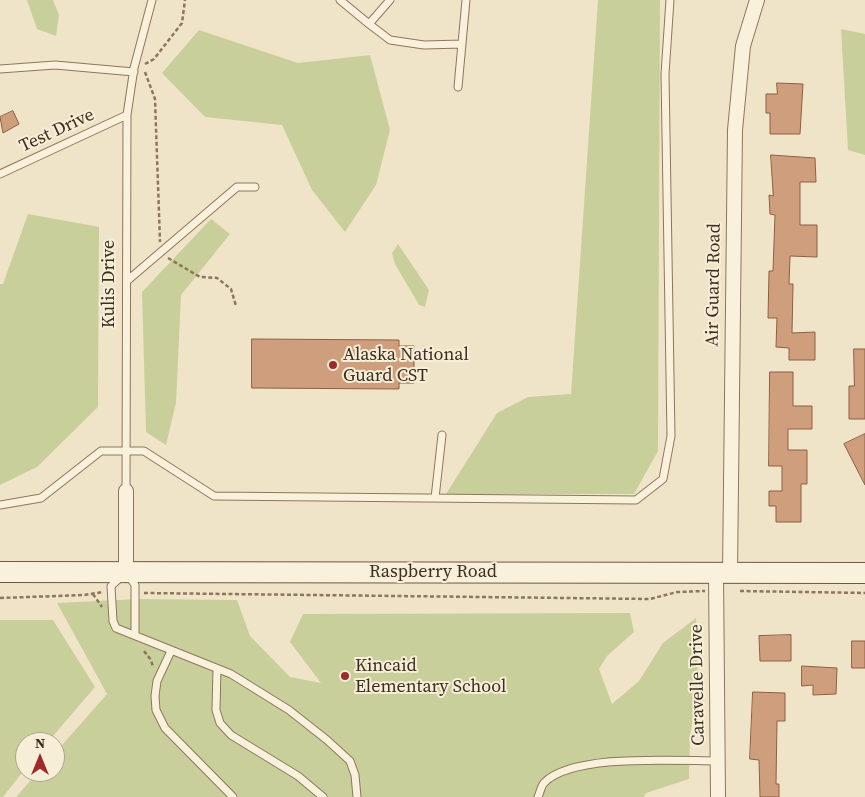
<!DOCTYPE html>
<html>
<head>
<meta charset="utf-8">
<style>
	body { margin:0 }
	#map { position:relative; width:865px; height:797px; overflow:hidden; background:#f0e4c8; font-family:"Source Serif 4",serif }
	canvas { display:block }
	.north { position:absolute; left:15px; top:732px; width:50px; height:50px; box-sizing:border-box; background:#f7eed8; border:1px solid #ada18e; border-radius:50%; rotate:0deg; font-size:14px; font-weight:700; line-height:20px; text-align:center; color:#3d2e20 }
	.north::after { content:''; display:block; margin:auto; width:18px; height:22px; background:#9e2a2b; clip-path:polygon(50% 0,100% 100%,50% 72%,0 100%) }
</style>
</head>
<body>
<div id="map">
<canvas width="865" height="797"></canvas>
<div class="north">N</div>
</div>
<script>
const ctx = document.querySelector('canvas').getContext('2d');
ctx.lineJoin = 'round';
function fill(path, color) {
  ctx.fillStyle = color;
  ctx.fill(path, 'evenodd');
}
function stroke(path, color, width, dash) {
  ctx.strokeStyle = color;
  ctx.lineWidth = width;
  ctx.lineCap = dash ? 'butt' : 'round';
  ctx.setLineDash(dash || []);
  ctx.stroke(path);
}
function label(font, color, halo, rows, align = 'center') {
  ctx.font = font + ' "Source Serif 4",serif';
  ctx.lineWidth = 4;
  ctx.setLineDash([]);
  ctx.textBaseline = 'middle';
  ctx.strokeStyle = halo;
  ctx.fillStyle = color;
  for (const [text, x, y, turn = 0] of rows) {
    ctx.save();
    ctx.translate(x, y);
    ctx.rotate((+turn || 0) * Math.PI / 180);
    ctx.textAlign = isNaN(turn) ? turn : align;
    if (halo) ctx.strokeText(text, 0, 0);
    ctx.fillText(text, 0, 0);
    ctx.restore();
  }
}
fill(new Path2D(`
	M27 0H53L59 15 56 36 37 29Z
	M598 0H660L658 451 634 494H446L497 413 528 397 571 394Z
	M841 29 865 34V155L848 150Z
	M199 30 298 63 370 55 390 130 376 185 345 232 312 190 282 125 205 117 162 73Z
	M28 214 99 227 98 407 37 467 0 485V284H3Z
	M211 219 230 234 181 295 176 403 166 445 146 432 142 292Z
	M398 244 429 290 425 307 419 305 395 264 392 253Z
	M138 599 237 600 250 636 290 677 321 683 290 642 303 614 630 613 634 632 607 656 599 669 612 704 639 681 663 643 696 618 698 682 690 738 689 779 646 793 644 797H16L38 772H55V753L107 694 57 603Z
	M0 620H53L95 687 48 742H25V769L3 797H0Z`), '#c9cf9b');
const building = new Path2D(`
	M777 83 803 84 800 134H770V113H766V94H777Z
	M13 111 19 124 3 133 0 117Z
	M771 155 815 158 816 182H800V225H817V257L790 256 789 284H793L792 333 815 332V360H789V348L776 347 777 318H768L769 271H773L775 215 770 214 769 195 773 196Z
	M252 339 399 340V346H414V383H399V389L252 388Z
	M854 349H865V419H849V386H854Z
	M770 372H793V406H812V429H788V450H807V484H801V522H776V506H769V491H782V466H769Z
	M865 434V485L844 444Z
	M791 635V661H760L759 636Z
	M852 641H865V668H852Z
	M802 666 837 668 836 694 813 695V685L802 686Z
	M753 692 785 693V721H777L776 784H779V797H760L759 760 750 759Z`);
fill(building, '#cf9f7d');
stroke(building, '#8d5f41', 1);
const lane = new Path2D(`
	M340 0 369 24 390 0
	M369 24 390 40 424 45 462 44
	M0 69 55 65 134 72
	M458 87 466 0
	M0 174 127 115
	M128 280 237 187H255
	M126 491 127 115 134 68 152 0
	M435 498 442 435
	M0 505 41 498 101 451H144L214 496 636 500 663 479 671 436 665 74 670 0
	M128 575 135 585V635
	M121 577 111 586 113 621 116 628 231 674 289 710 327 740 350 761 355 775 357 797
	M171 651 157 681 155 696 156 710 165 728 233 797
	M217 669 216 710 220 723 231 735 298 776 323 797
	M538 797C540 793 541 786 544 783 572 753 678 761 718 761`);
const street = new Path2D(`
	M126 572V491
	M716 573 718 797
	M730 573 735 130 743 46 757 0`);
const secondary = new Path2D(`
	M0 572 865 573`);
stroke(lane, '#8d765c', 9);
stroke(street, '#8d765c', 16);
stroke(secondary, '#6f573f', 22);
stroke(new Path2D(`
	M145 64 154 59 182 23 185 0
	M145 72 155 99 160 242
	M168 258 200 277 217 278 231 289 236 306
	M740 591 865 593
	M144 593 650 599 677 592 705 591
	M93 594 102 607
	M0 598 84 595 103 592
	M144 651 151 660 153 667`), '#8d765c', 2.5, [4, 2.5]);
stroke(lane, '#faf1dc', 7);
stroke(street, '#faf1dc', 14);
stroke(secondary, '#faf1dc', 20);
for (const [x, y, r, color] of [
	[333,365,5,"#9e2a2b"],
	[345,676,5,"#9e2a2b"]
]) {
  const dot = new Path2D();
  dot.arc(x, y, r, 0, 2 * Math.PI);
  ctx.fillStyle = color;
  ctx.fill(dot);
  stroke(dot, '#f7eed8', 2);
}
label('18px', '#3d2e20', '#f7eed8', [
	["Test Drive",57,131,-25],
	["Kulis Drive",109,284,-90],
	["Air Guard Road",714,285,-89],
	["Raspberry Road",433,572],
	["Caravelle Drive",698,685,-91]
]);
label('18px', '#3d2e20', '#f7eed8', [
	["Alaska National",343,355],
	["Guard CST",343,376],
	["Kincaid",355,666],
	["Elementary School",355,687]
], 'left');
</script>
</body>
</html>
